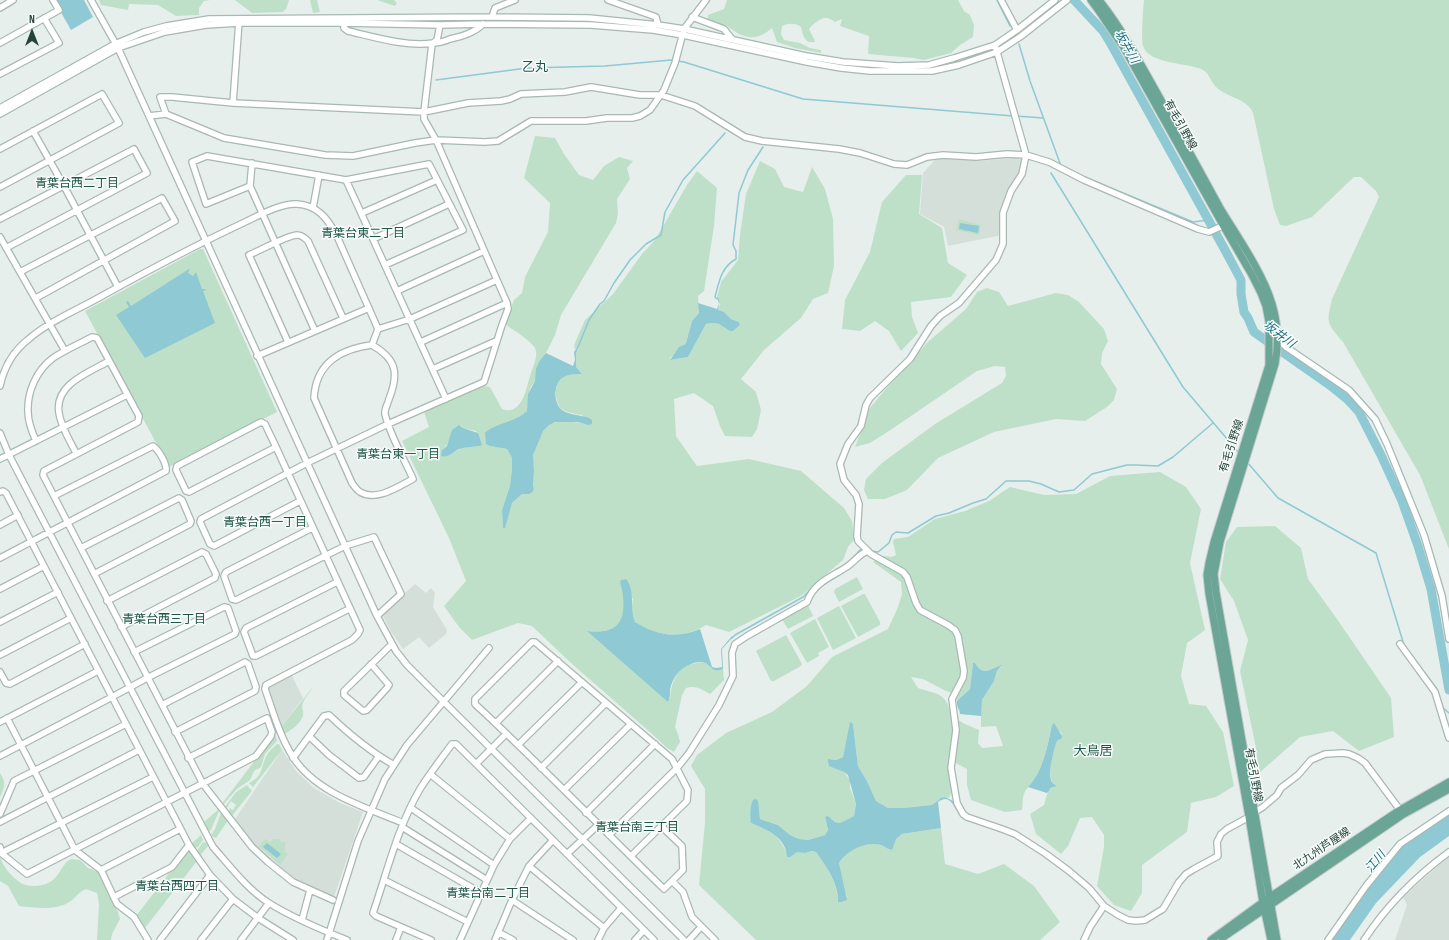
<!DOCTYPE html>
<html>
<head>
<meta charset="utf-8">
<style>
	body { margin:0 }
	#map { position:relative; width:1449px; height:940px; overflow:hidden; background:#e6efeb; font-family:"Sofia Sans Condensed",sans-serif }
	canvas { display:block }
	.north { position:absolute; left:12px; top:12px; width:40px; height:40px; -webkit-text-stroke:3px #f7fbf9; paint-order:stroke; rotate:0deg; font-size:11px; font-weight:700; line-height:16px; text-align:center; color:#24423a }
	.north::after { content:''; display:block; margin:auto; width:14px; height:18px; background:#24423a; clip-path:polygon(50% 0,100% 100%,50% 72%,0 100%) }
</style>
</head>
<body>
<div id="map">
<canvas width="1449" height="940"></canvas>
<div class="north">N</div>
</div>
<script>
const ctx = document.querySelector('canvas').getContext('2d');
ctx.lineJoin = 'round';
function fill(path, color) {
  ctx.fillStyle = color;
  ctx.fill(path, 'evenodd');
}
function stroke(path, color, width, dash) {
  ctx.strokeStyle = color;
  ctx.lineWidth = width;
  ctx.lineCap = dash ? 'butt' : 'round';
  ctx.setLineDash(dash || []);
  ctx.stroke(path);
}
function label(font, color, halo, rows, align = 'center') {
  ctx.font = font + ' "Sofia Sans Condensed","Noto Sans JP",sans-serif';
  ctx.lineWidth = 3;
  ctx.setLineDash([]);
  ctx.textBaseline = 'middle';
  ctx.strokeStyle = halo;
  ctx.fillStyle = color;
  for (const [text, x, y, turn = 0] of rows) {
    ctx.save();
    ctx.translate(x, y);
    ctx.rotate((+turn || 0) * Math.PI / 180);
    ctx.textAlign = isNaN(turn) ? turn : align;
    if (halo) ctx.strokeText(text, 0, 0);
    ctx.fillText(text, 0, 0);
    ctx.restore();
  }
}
fill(new Path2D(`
	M950 158 978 161 1016 158 1022 159 1024 162 1022 170 1010 191 1002 235 948 246 944 227 920 214 923 173 936 159Z
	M415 584 426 593 431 588 435 593 433 607 447 630 446 634 429 648 419 637 403 649 392 633 383 616V613Z
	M291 674 303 698 281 727 267 689 268 686Z
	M282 750 296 771 314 788 340 803 363 812 334 897 331 898 307 887 285 874 263 856 235 821V819Z
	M1449 856V940H1395L1407 905 1403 897Z`), '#d4dfda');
fill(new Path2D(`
	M99 0H210L204 1 199 8V15L176 16 158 5 129 4 128 10 101 5Z
	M235 0H289L286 9 282 12 252 13Z
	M310 0H317L320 12 313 13Z
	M377 0H394L397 3 395 6Z
	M727 0H958L964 11 970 15 974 25 973 37 960 45 951 53 924 60 913 58 868 54 869 36 840 26 842 19 835 22C832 20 829 18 825 18 820 18 812 25 809 29L814 39 815 42C804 44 803 35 801 27 796 23 788 23 782 26L781 34 784 40 800 43 810 48 821 50V53L795 48 777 42 772 28C755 43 742 38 726 25L715 28 707 26 708 15 724 9Z
	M1144 0H1449V549L1420 475 1343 342C1327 323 1326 324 1332 299L1379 197 1376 191 1361 177H1354L1312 217 1286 226 1280 225 1274 209 1255 122C1254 117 1253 111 1250 108 1242 98 1225 96 1216 87 1211 82 1209 73 1203 70 1188 62 1149 65 1143 46 1141 38 1143 10 1144 0Z
	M535 136 555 138 564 154 579 175 593 180 604 166 619 157 633 161 627 168 630 179 617 199 618 214 616 223 561 315 555 335 546 353 540 360 535 381 530 388 527 411 521 416 507 423 490 446 507 449 512 458V468L510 486 502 510 503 528 512 503 522 494C528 494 532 495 534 489 532 482 534 477 534 470 534 465 532 460 533 455 535 446 541 430 549 425 557 419 579 422 588 425L582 415C575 414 569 413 563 410 554 404 553 382 563 377 569 374 576 374 582 373L575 367 576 354 579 347 577 350 575 349 574 345 585 320 613 294 642 254 655 240 687 185 697 171 717 188 714 226 704 291 698 296 699 313 692 321 686 343 670 358V360L688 357 706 324C721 320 721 328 733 331L740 325 739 322 731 319 724 312 718 310 720 304 717 297 721 282 738 260 740 235 746 194 760 161 775 169 784 187 803 192 812 167 825 189 833 219 834 266 828 293 813 299 801 318 764 350 741 379 756 392 761 410 757 429 752 437 725 436 720 426 713 406 694 393 674 399 676 436 697 466 749 459 801 471 844 508 852 521 854 540 848 547 843 560 801 596 729 632 706 625C687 637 667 637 647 629 643 627 637 624 634 621 630 614 632 606 633 599L621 584C629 614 624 635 588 631L670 699C671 682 678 664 697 663 700 662 705 662 707 664 713 668 712 673 723 669L724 680 710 694C701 689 696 685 686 688L682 695 675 727 678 734 680 742 674 752 667 748 651 733 571 663 532 626 518 623 472 640 459 627 444 606 466 581 449 538 402 441 429 427 424 412 484 386 490 387 502 409C522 416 526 389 530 376 532 368 539 356 535 348 530 340 513 330 505 324L514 300 522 293 525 277 548 232 550 203 524 178ZM461 425 463 428 476 431 479 446 461 448 450 455 442 450C449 444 455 433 461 425Z
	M906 175H922L919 214 942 228 948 263 967 275 951 297 911 302 912 317 918 333 901 351 889 331 875 321 860 331 842 329 845 300 870 252 882 202Z
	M959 219 981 225 979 235 956 230Z
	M200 249H203L277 412 169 467 85 311Z
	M987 288 999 292 1008 306 1056 293 1068 295 1079 302 1104 329 1108 341 1102 353 1101 364 1117 389 1114 400 1107 407 1085 421 1056 419 994 432 938 458 907 490 885 499H868L864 490 866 479 882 463 935 424 1002 383 1006 376 1005 367 995 366 977 371 889 431 870 443 855 447 869 409 884 391 928 342 966 309 977 292Z
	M1160 472 1186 487 1201 509 1190 563 1205 630 1187 643 1181 676 1189 704 1206 706 1223 732 1234 786 1216 797 1191 803 1187 832 1142 865V893L1131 911 1114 905 1097 886 1104 847V835L1092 817 1080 818 1068 846 1061 854 1036 834 1030 814 1044 805 1048 791 1055 786V784L1053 783C1047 773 1053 751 1057 741L1060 739 1062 734 1055 727 1052 725C1048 743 1044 763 1035 779 1032 784 1026 788 1024 794 1022 799 1023 805 1022 810L1005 812 971 800 967 785V769L948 759 951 793 949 798 945 797 938 800 932 805 903 808H888L876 801 867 781 858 766 853 724 849 725V730L843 757 836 760 829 759 837 769 844 772 850 780V788L856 804 854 816 840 823 835 822 832 819 825 818 828 830 825 835 808 840 799 839 790 835 778 825 760 819 759 811 751 823C767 830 779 834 786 852H801L805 853 812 851 816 852C826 866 838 883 838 902L847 897 844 890 839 863C847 850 866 840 881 845 884 846 887 848 889 850L896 839 902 834 941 828 945 864 978 874 1004 864 1034 886 1060 922 1040 940H756L699 885 705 822V789L691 766 697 755 726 733 772 712 807 686 832 657 888 629 898 607 902 594 901 582 873 562 883 556 892 557 896 555 893 542 894 539 908 537 935 519 965 511 989 501 1010 487 1044 495 1076 494 1110 476ZM975 663C982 676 990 670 1002 666L997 671 994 681 982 700 981 727 996 726 1003 746 982 748 978 743 979 730 965 724 951 716C946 692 939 695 918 688L911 677 923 679 946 691 952 693 956 697 957 701 970 689 973 664Z
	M1275 526 1301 548 1308 579 1337 619 1391 698 1394 737 1359 751 1333 731 1300 737 1259 773 1256 748 1240 671 1248 640 1234 601 1220 579 1226 542 1237 527Z
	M857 577 863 589 839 602 834 592 835 589Z
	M863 594H865L880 622V625L858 637 841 606Z
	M808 605 813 616 788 629 782 619Z
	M839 606 856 638 833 650 817 618Z
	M815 619 829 647 818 653 819 656 807 663 790 633Z
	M786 635 802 664 801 666 774 681H771L756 651Z
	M313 687C310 693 305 697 303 703 301 707 304 712 303 716 301 723 291 730 285 734H284L281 727Z
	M275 734 277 740 276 742 265 754 261 767 254 771 250 780 237 789 223 805H221Z
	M277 744H279L282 750 253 787 249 783C262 776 260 772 265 759 267 753 272 749 277 744Z
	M0 773C7 784 4 787 0 798Z
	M247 785 252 791 231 817 228 812 230 808 233 810 236 805 231 801 228 806 226 810 225 807 236 792Z
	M219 809V811L211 830 209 831 204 822Z
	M221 813H222L227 820V822L216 838 213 837 211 835 215 829Z
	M201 835 203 840 198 847 194 848 191 844Z
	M265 839 270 842 272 841V839H280L281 842 285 841V849L284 851 288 854 280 865 259 846Z
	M203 842 206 843 208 846 199 857 196 852Z
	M187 850H190L197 861 145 928 136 916Z
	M0 857C3 866 10 875 18 881 27 889 47 887 55 878 61 872 63 863 71 859L80 860 88 868 98 872 118 912 120 919 112 934 111 940H97L99 904 97 893 86 889C79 892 77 896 71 901 57 911 36 908 19 906L8 886 0 881Z`), '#bfe0c8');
fill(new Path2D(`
	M54 0H84L93 17 71 30Z
	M960 223 979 226 978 233 959 229Z
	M189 269H190L188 273 193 276 196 272 202 289H205L206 290 203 291 215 323 145 358 116 315 129 307 126 302 128 301 131 306Z
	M717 297C721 301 719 305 718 310L724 312 731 319 739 322 740 325 733 331H730C720 325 718 321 706 324L688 357 670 360 679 347 684 345 686 343 692 321 699 313 698 303 717 309 719 304 718 300 716 299Z
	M579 345 576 354V367L582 374C576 374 569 374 564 377 553 382 553 403 562 410 569 415 581 415 589 418L592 420V424L588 425 578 422H555L549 425 543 431 533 455 534 471 533 485 534 489C532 495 528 494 522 494L512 503 505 528H503L502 510 510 486 512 468V458L507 449 490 446 486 444 485 433C495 423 514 423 527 411L528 394 535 381 536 369 540 360 546 353 573 366 575 360 574 352Z
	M459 425 463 428 478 433 482 445 480 446C473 447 465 447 459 449 453 452 449 458 441 456L442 450 447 446 452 430Z
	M626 579C636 591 629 609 635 622 655 635 677 639 700 629L712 667 716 668 722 667 721 649 732 636 733 637 722 649 723 669C712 673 713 668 707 664 703 661 695 662 691 664 680 668 672 678 670 690 670 694 670 698 668 702L587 631C614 634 626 625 623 597 623 592 621 587 620 582L621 580Z
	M973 663H975C983 677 990 669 1002 665L997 671 994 681 982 700 981 727V716L960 714C960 709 956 707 957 701L970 689Z
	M850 722 853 724 858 766 867 781 876 801 888 808H903L932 805 941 798 945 797 953 801 962 816C953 810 952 792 938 802L941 828 902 834 896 839 892 850C888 850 885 846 881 845 866 841 847 850 839 863L847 900 841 902H838C839 884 826 866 816 852L812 851 805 853 797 852 790 857H787C786 837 767 830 751 823 750 816 750 806 753 800L756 799 758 801 760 819 778 825 790 835 799 839 808 840 825 835 828 830 825 817 828 816 835 822 840 823 854 816 856 804 848 775 844 772 829 766 828 761V759L836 760 843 757Z
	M1054 723 1062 736V738L1057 741C1054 749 1047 774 1052 782 1052 783 1056 785 1056 786L1051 788 1047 793 1028 787C1043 773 1048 743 1052 725Z
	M1449 817V836L1420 857 1376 903 1350 940H1331C1353 909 1373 875 1400 849 1413 835 1433 826 1449 817Z
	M267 843 281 854 277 858 263 847Z`), '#8ec9d4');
stroke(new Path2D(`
	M997 0 1010 26
	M1019 44 1030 81 1061 166
	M436 80 527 68 605 66 671 60 684 62 803 99 1013 116
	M1016 116 1043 118
	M1051 173 1183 387 1239 453
	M1082 176 1193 222 1208 220
	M716 298 715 297C719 282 721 267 736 259V251L733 245 739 193 748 170 763 147
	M578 347 589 320 600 304 604 301 614 283 630 260 646 244 661 235 665 212 683 180 725 133
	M1247 462 1278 498 1376 553 1404 645
	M871 551 878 552 889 543 892 535 896 532 908 533 936 516 949 513 973 503 986 499 1006 481H1029L1041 484 1059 492 1074 490 1092 474 1127 465H1136L1158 466 1173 457 1213 423
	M852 559 860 550H863
	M822 579 847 563
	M732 638 735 635 803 597 813 587
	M1412 656 1437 689 1443 708 1449 713`), '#8ec9d4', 1.5);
stroke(new Path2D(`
	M1074 0 1103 31 1111 44 1225 250 1241 280V294L1244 312 1248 318 1254 332 1331 386 1347 399 1359 412 1381 455 1402 501 1418 546 1431 589 1449 690
	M1436 825 1449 816`), '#8ec9d4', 9);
const minor = new Path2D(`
	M91 0 118 48 377 616 396 651 407 665 443 701 684 940
	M608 0 656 17 658 25
	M1001 0 1017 30
	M0 8 13 0
	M492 17 495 8 515 0
	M692 17 724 29 732 39
	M344 23V28L348 31C374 37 406 47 433 43 438 43 445 41 450 39 463 36 474 33 483 24
	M0 43 59 10 53 0
	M995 45 1026 155 1022 174 1011 191 1003 213V244L996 260 959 303 940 316 931 326 910 359 870 398 866 405 861 426 848 444 840 464 844 480 856 495 859 504 857 536 858 541 871 554 903 572 907 577 916 603 920 610 948 625 955 630 958 636 964 671 963 678 952 699 956 730 951 768 957 803 963 814 967 817 1002 829 1015 834 1046 854 1069 871 1089 888 1104 906 1118 915 1128 920 1136 921 1145 920 1163 909 1179 882 1186 874 1194 869 1218 856 1217 842 1221 834 1227 829 1249 817 1255 812 1263 807 1277 795 1281 788 1298 775 1311 760 1325 754 1343 753 1349 754 1358 758 1365 763 1400 810
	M0 74 59 43 44 18
	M233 103 239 21
	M0 108 115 44 144 32 166 26 209 19 492 17 589 18 658 25 684 29 806 56 843 62 898 66 929 65 954 58 995 45 1017 30 1055 0
	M0 114 118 48 165 32 206 25 239 23H344L440 25 483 24 591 25 653 30 683 35 807 62 841 68 870 71H932L959 65 997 52 1020 37 1067 0
	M166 114 160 97H172L233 103 424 112 468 103 501 101 510 99 521 94 565 92 591 87 640 95H661L695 106 745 137 762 141 839 149 860 153 894 164 907 165 927 157 943 155 976 157 1007 154 1026 155 1049 162 1084 180 1198 229 1209 232 1227 224
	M149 116 166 114 224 138 325 155 353 156 415 143 436 140 485 142 498 141 531 121H586L607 118H632L640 116 650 110 664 90 675 63 684 29 706 0
	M33 131 64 186 118 287
	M0 149 102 94 119 123 0 187
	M252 163 250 186 315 331
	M346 180 446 399
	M250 186 206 204 192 162 207 156 346 180 429 164 463 230 385 265
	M313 208 319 175
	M362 213 437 180
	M0 219 134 149 147 173 6 248
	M0 237 65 351
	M373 239 449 204
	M20 272 162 198 175 221 36 298
	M397 291 484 251
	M378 329 410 319 497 280
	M1278 335 1283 344 1286 347 1349 390 1375 419 1387 444 1424 535 1442 596 1449 639
	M288 342 249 255C259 251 288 235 297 235 301 235 305 238 308 241L343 318
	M421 342 507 303
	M372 345C397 359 399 374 389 399 388 404 384 409 385 414 390 436 404 458 413 479 399 486 377 502 360 492 357 490 354 486 352 483L314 398C316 363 340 349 372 345Z
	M257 356 369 308
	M433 369 496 341
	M0 386C4 367 14 350 30 338 50 321 77 310 100 297 147 271 194 246 243 223 258 216 280 203 297 204 317 205 327 218 336 234L378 329 372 345
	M261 422 265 424 276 447 189 492 186 491 176 470 177 466Z
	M0 433 9 455 213 847C230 866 247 889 269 903 291 917 322 930 347 940
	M36 441C32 432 28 422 28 412 27 391 37 370 53 358 65 350 79 344 92 337L97 338 139 416 138 422 44 471 43 475 203 784 252 847 268 862 293 882 333 900
	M276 447 360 630 358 634 352 640 266 685 265 689C273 712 280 737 293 757 316 793 365 807 403 823
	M76 453C70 441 61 427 59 413 54 384 90 372 109 361
	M0 459 127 395
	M0 492 3 491 6 493 189 845 210 875 233 899 258 918 293 940
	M300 501 214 546 210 544 200 522 201 519 307 463 388 424 484 382 502 325 508 309 507 303 436 140 424 119V112L432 44 437 40 440 25
	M0 525 18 515
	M312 528 226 572 224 576 232 599 236 600 345 546 374 537 401 594 377 616
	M81 548 179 498 182 500 191 521 190 524 94 574
	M0 558 166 471C167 464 159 450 153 446L54 496
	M337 582 246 628 244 632 253 656H256L349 609
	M0 589 44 566
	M107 601 202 552 206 554 216 574 215 578 121 627
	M0 622 58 592
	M1400 644 1435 692 1449 738
	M0 655 71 618
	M371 664 389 685 387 688 367 710 363 711 344 695V691L392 644
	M0 672 6 683 10 684 85 644
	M162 705 245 662 248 664 256 687 255 691 175 732
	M7 718 75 850 101 870 117 904 134 917 148 940
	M0 722 98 671
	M496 723 558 661
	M309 736 329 755 359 778 364 777 379 756
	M518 745 582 682
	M0 756 112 697 147 678 235 634 236 631 228 608 224 607 134 652
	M293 758 324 716 329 715C349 734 369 751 394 765
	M476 764 506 734
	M541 768 606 703
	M430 774 510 839
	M564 790 631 724
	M411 808 494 865
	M586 813 655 744
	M0 814 14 781 126 724
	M0 822 139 750
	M402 827 487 880
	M609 835 677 768 689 753 719 705 733 676 732 653 735 644 747 636 807 602C814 582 832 577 848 566 855 561 860 553 868 551
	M396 844 481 893
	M0 847 1 853 27 874 256 756 271 736 272 732 267 718 188 758
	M1 853 153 777
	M568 853 598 825
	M631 856 687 801 688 790 672 759 535 642H532L475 699V704C540 764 601 828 664 889L683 870 682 846 661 826
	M529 866 604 928
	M101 870 180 829
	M384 880 468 922
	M672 881 683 892 692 917 715 940
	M114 897 172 867 189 845
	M512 900 573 940
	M302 920 310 890
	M498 932 513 940
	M160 940 210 875
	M201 940 233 899
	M241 940 269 903
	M327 940 358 841 385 779 407 745 489 648
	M396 940 401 927
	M431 940 376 916 373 913C387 872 398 826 420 789 430 773 441 759 452 744H456L654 940
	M460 940 494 865 510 839 531 818
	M495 940 512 900 529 866 553 840
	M598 940 604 928 621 908
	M635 940 644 930
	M689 940 701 927
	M1084 940 1090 927 1104 906
	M1328 940 1366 886 1400 844 1449 811
	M1364 940C1387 905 1415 877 1449 852`);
const major = new Path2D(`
	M1091 0 1099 11 1124 48 1223 225 1252 275 1261 293 1266 306 1269 322V365L1214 542 1209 563 1207 575 1209 594 1249 817 1263 903 1271 940
	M1099 0C1122 29 1139 61 1157 93 1178 131 1199 169 1220 208 1237 236 1263 273 1272 304 1278 324 1279 344 1275 364L1220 542 1214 574 1216 592 1277 940
	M1222 938 1402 815 1449 789
	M1211 940 1270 897 1400 810 1449 782`);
stroke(minor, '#a8b8b2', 8);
stroke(major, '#c2cac8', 9);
stroke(minor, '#fff', 5.5);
stroke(major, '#6aa596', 7);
label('11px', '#24423a', '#f7fbf9', [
	["有毛引野線",1180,125,61],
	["有毛引野線",1232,446,-72],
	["有毛引野線",1253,775,80],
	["北九州芦屋線",1322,849,-34]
]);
label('italic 12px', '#1c6f80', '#f7fbf9', [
	["坂井川",1126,47,60],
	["坂井川",1279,335,36],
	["江川",1376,862,-51]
]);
label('12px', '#1f5548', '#f7fbf9', [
	["青葉台西二丁目",77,184],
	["青葉台東二丁目",363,234],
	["青葉台東一丁目",398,455],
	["青葉台西一丁目",265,523],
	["青葉台西三丁目",164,620],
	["青葉台南三丁目",637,828],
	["青葉台西四丁目",177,887],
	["青葉台南二丁目",488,894]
]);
label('13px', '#1f5548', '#f7fbf9', [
	["乙丸",535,68],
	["大鳥居",1093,752]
]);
</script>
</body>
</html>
